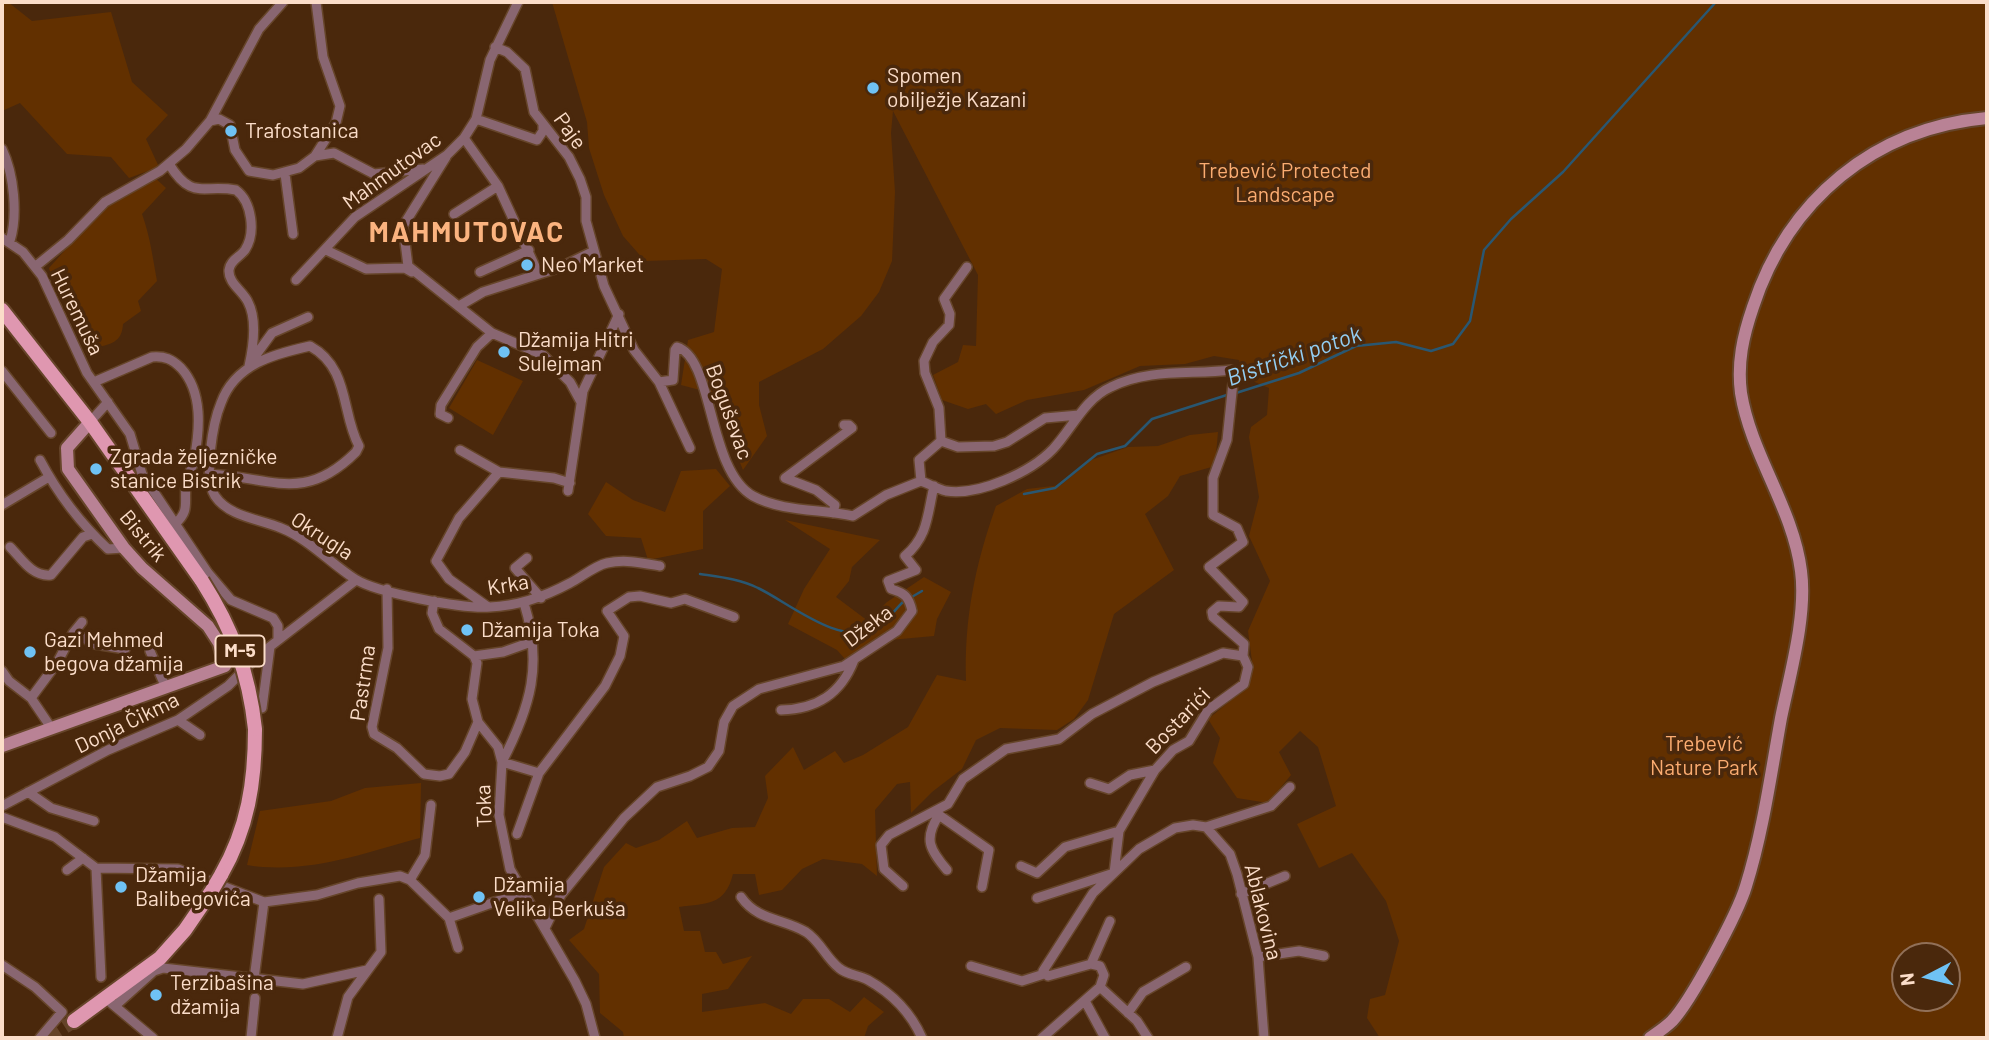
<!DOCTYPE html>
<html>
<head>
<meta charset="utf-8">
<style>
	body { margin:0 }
	#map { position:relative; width:1989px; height:1040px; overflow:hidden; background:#4a280c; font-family:Barlow,sans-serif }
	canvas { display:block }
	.frame { position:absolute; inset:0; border:4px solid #fbddc9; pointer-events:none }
	.north { position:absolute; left:1891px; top:942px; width:70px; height:70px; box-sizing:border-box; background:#4a280c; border:2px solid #917058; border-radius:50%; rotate:263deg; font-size:19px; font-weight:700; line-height:28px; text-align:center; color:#fbddc9 }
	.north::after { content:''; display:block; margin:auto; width:24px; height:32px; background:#6fc2f4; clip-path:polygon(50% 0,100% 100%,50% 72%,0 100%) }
</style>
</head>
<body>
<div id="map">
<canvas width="1989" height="1040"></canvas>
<div class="frame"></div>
<div class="north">N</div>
</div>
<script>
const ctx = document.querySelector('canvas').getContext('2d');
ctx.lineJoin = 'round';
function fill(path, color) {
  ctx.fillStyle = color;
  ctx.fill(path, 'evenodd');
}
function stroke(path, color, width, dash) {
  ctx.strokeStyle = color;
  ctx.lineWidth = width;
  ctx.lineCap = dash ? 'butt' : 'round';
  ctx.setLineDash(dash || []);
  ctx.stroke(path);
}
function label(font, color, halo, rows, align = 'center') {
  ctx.font = font + ' Barlow,sans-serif';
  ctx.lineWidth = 7;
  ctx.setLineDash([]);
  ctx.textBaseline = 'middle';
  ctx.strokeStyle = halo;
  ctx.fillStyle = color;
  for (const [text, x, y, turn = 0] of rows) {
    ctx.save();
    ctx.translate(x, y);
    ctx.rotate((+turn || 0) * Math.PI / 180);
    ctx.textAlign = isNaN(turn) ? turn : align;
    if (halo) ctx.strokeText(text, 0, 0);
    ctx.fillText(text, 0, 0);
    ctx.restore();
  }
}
fill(new Path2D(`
	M2 2H8L32 21 111 12 132 82 168 115 146 139 159 167 129 178 111 157 67 154 20 103 2 111Z
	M552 2H1987V1038H1380L1367 1018 1370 999 1385 995 1399 941 1386 901 1352 853 1319 868 1297 824 1336 806 1318 747 1300 731 1279 752 1291 775 1268 803 1237 798 1213 763 1220 738 1208 719 1241 692 1253 669 1248 631 1270 581 1249 536 1259 497 1249 437 1251 427 1267 415 1269 388 1243 377 1239 360 1214 356 1185 364 1140 366 1084 390 1027 400 996 414 986 404 968 409 942 400 933 375 958 362 963 345 976 346 978 275 893 111 891 133 895 192 892 261 879 292 861 316 823 349 759 382V405L767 436 743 470 711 393 681 385 688 340 714 332 722 269 706 259 645 261 623 236 604 195 589 148 587 122ZM1905 956H1947V998H1905Z
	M154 177 166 188 142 214C150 236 153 259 157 281L138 301 141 311 123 324C122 343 110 344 95 348L91 357C85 344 49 273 49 268L99 212Z
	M477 360 523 381 493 435 449 408Z
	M1218 432 1215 466 1180 476 1168 496 1145 514 1174 570 1114 614 1088 700 1074 719 1057 730 1000 728 976 740 962 769 932 792 911 813 910 782 897 784 875 810 877 876 862 864 823 859 802 869 782 890 759 895 755 874H733C725 906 707 903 679 907L684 931H700L705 952H716L723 964 752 956 728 989 702 994V1012L765 1003 791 1014 803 999H829L850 1012 864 997 884 1012 868 1026 864 1038H624L623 1032 600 1013 599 974 569 940 584 929 604 867 626 843 636 848 659 840 687 821 697 838 732 828 755 827 768 798 765 776 793 747 804 770 835 751 844 763 863 755 908 727 937 675 966 681C964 619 975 565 996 506L1027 489 1061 485 1091 460 1128 447 1158 446 1190 435Z
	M716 469 730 486 703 511V549L648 560 641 538 606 536 588 514 606 482 633 500 665 512 681 471Z
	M785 520 880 540 852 567 849 581 836 597 868 621 887 602 924 577 951 592 937 619 934 636 879 641 852 667 837 650 788 624 804 589 830 549Z
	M421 783 420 838C364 853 306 875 247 865L260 811 331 801 365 788Z`), '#623000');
stroke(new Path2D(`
	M1236 393 1299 373 1356 346 1396 342 1431 351 1453 344 1470 321 1484 250 1511 219 1563 172 1716 2
	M1024 494 1055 488 1097 454 1125 446 1152 419 1230 394
	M700 574C720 577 740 579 758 588 788 602 842 649 877 627 888 621 895 609 904 601
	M910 598 922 591`), '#295772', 2.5);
stroke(new Path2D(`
	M47 1038 74 1021`), '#654328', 14, [14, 7]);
const minor = new Path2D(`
	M495 47 507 52 525 69 534 112 569 157 580 179 586 197V221L604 286 634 350 659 382 690 448
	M476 119 537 140 543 131V125
	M210 121 219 119 230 125 235 150 249 171 273 175 299 168 315 156 336 123 340 106 323 57 316 2
	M464 138 498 186 538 273
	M2 149C14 174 18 215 10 241
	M315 156 334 153 374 174 423 169
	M446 157 403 226 408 266 492 333 543 355 570 382 581 402
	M169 164C192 201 203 184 236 190 252 202 256 233 245 250 240 257 230 260 229 270 228 283 243 291 248 302 257 319 253 348 249 366
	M285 174 293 234
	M454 214 498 186
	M2 238 23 252 42 276 87 373 130 434 142 474 208 573 231 600 273 618 278 626V639
	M326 250 366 269 405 268 412 272
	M36 266 68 240 105 202 160 171 186 149 210 121 259 29 283 2
	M480 272 529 250
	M296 280 355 217 447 155 464 138 476 119 490 60 518 2
	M459 306 483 292 561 267 594 251
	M253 359 272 333 308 317
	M2 371 51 433
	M94 382 152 357C165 356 172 359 181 368 203 392 200 429 194 460 192 469 187 477 186 486 184 503 190 511 175 524
	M659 382 673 380 675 350 677 347C714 358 707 470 753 496 782 512 822 509 853 516L886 495 921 481C929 484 938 489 946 491 979 496 1031 472 1053 449 1072 429 1084 399 1111 387 1149 368 1191 375 1231 370L1234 373 1227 440 1213 478V515L1237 528 1243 542 1209 567 1243 602 1239 607 1219 606 1212 612 1213 617 1244 644 1243 656
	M448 418 440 414 441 405 477 347 492 333
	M90 422 108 402
	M941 441 958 447 994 446 1007 442 1045 418 1079 415
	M460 450 499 472 554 478 570 483
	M40 460C57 492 81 524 108 549L124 548
	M209 474C271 477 304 504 356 452L359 446C341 413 350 368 310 346 274 354 235 364 221 403 213 422 203 478 215 496 229 517 260 519 281 528 309 539 330 563 355 579 377 593 463 609 490 607 519 606 544 597 570 583 582 577 594 566 607 563 625 559 643 563 660 566
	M921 481 919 460 941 441 939 408 925 373 924 361 933 342 949 325 950 314 944 299 967 267
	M568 491 583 391 619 314
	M2 505 49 477
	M833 513 835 505 816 490 785 478 852 428 849 425H844
	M10 547C22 559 32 577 51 575L83 537 92 534
	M527 558 515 568 541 598
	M387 589 388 648 372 727 374 734 397 748 424 774 440 776 449 774 465 752 478 722 472 699 477 663 474 656 439 629 432 613 434 601
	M524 603C543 664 531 706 502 762L539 773
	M488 607 449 579 436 561 459 518 499 472
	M73 633 82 622
	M150 651 166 688
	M474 656 503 652 534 641
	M2 671 9 681 31 698 52 729
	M31 698 57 663 73 633 95 644 125 649
	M262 708 270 647
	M781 710C817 709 841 694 854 660
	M178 720 200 735
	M478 722 498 747 502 762 499 815 510 869 575 981 586 1004 595 1038
	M1090 783 1109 789 1130 775 1155 770
	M28 792 51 808 94 821
	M2 806 108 750 178 720 228 686 259 655 356 580
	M935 813 939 815C923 839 930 850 947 870
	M939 815 989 850 982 887
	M2 817 55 837 96 868 178 869 264 902 317 895 358 883 400 876 410 880 449 918 458 948
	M1206 827 1271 806 1290 787
	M517 834 539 773 605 686 620 656 624 636 607 611 629 597 640 596 671 603 685 599 734 617
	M1021 866 1037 873 1065 847 1119 831
	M96 868 101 977
	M67 870 83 858
	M410 880 425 855 431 805
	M903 886 884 869 881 845 889 835 948 804 963 779 1006 749 1059 739 1092 714 1153 682 1223 653 1243 656 1248 667 1244 684 1208 710 1189 741 1173 750 1155 770 1119 831 1114 873 1093 893 1043 971 1048 976 1091 964 1100 966 1104 975 1100 987 1042 1038
	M1241 894 1285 876
	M741 897C758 921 782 918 806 932 820 941 826 958 839 968 847 975 859 975 868 980 893 994 911 1013 922 1038
	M1037 898 1114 873 1139 849 1175 828 1193 825 1206 827 1230 854 1237 874 1258 957 1264 1038
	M449 918 523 892
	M545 928 561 895 624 818 657 787 690 776 708 767 719 751 724 722 733 706 759 689 844 666 897 631 912 611C909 597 905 593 891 589L888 581 916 570 905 556C928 536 927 516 934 486
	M1258 957 1299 951 1324 956
	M1091 964 1110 921
	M2 965 35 987 62 1012 40 1038
	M971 966 1022 981 1044 974
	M254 979 264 902
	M1100 987 1137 1021 1148 1038
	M1085 1001 1105 1038
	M111 1003 153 1038
	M115 1006 154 971 163 968 303 984 367 970
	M1128 1013 1143 992 1186 967
	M251 1038 255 998
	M337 1038 348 997 381 952 379 899`);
const secondary = new Path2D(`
	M2 746 225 666 219 643 208 626 142 568 124 548 68 469 67 448 90 422
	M1650 1038C1657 1033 1666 1027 1672 1021 1691 1001 1738 913 1746 886 1763 832 1771 773 1781 718 1790 674 1807 615 1801 571 1793 508 1751 455 1741 393 1737 363 1743 336 1753 307 1788 200 1874 128 1987 118`);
const primary = new Path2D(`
	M2 310 90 422 202 581
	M221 875C248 828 255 782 255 729
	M74 1021 160 958 185 930 211 892`);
stroke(minor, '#66452a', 12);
stroke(secondary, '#66452a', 16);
stroke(primary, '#66452a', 18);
stroke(minor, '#896671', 9);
stroke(secondary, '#b98295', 12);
stroke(primary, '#df97b0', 14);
const primaryBridge = new Path2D(`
	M202 581C232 628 249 673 255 729
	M211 892 221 875`);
stroke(primaryBridge, '#66452a', 18, []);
stroke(primaryBridge, '#df97b0', 14);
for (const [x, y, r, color] of [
	[873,88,7,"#6fc2f4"],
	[231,131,7,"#6fc2f4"],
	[527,265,7,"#6fc2f4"],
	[504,352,7,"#6fc2f4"],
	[96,469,7,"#6fc2f4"],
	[467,630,7,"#6fc2f4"],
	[30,652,7,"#6fc2f4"],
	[121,887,7,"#6fc2f4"],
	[479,897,7,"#6fc2f4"],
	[156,995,7,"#6fc2f4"]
]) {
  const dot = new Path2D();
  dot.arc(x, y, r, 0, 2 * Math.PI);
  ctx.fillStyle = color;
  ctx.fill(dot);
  stroke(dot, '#4a280c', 2.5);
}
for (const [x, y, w] of [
	[240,651,49]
]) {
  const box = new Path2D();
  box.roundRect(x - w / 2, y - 15.5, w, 31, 5);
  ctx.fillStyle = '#4a280c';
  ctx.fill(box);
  stroke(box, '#fbddc9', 2);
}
label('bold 19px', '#fbddc9', null, [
	["M-5",240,651]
]);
label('21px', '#fbddc9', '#4a280c', [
	["Spomen",887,76],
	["obilježje Kazani",887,100],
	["Trafostanica",245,131],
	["Neo Market",541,265],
	["Džamija Hitri",518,340],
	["Sulejman",518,364],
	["Zgrada željezničke",110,457],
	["stanice Bistrik",110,481],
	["Džamija Toka",481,630],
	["Gazi Mehmed",44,640],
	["begova džamija",44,664],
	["Džamija",135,875],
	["Balibegovića",135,899],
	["Džamija",493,885],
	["Velika Berkuša",493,909],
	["Terzibašina",170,983],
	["džamija",170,1007]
], 'left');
label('21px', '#fbddc9', '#4a280c', [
	["Paje",570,131,54],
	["Mahmutovac",392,171,-36],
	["Huremuša",77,312,64],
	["Boguševac",729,412,70],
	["Bistrik",143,536,50],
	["Okrugla",322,536,33],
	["Krka",508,585,-9],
	["Džeka",868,626,-37],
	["Pastrma",363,683,-82],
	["Bostarići",1178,721,-46],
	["Donja Čikma",127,723,-26],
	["Toka",484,806,-92],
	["Ablakovina",1263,912,76]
]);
label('21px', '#fbac71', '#4a280c', [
	["Trebević Protected",1285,171],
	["Landscape",1285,195],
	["Trebević",1704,744],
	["Nature Park",1704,768]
]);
label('italic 23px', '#93cef3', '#4a280c', [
	["Bistrički potok",1294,356,-19]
]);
ctx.letterSpacing = '2px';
label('bold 28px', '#fbb37f', '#4a280c', [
	["MAHMUTOVAC",467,233]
]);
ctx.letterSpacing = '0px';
</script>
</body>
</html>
